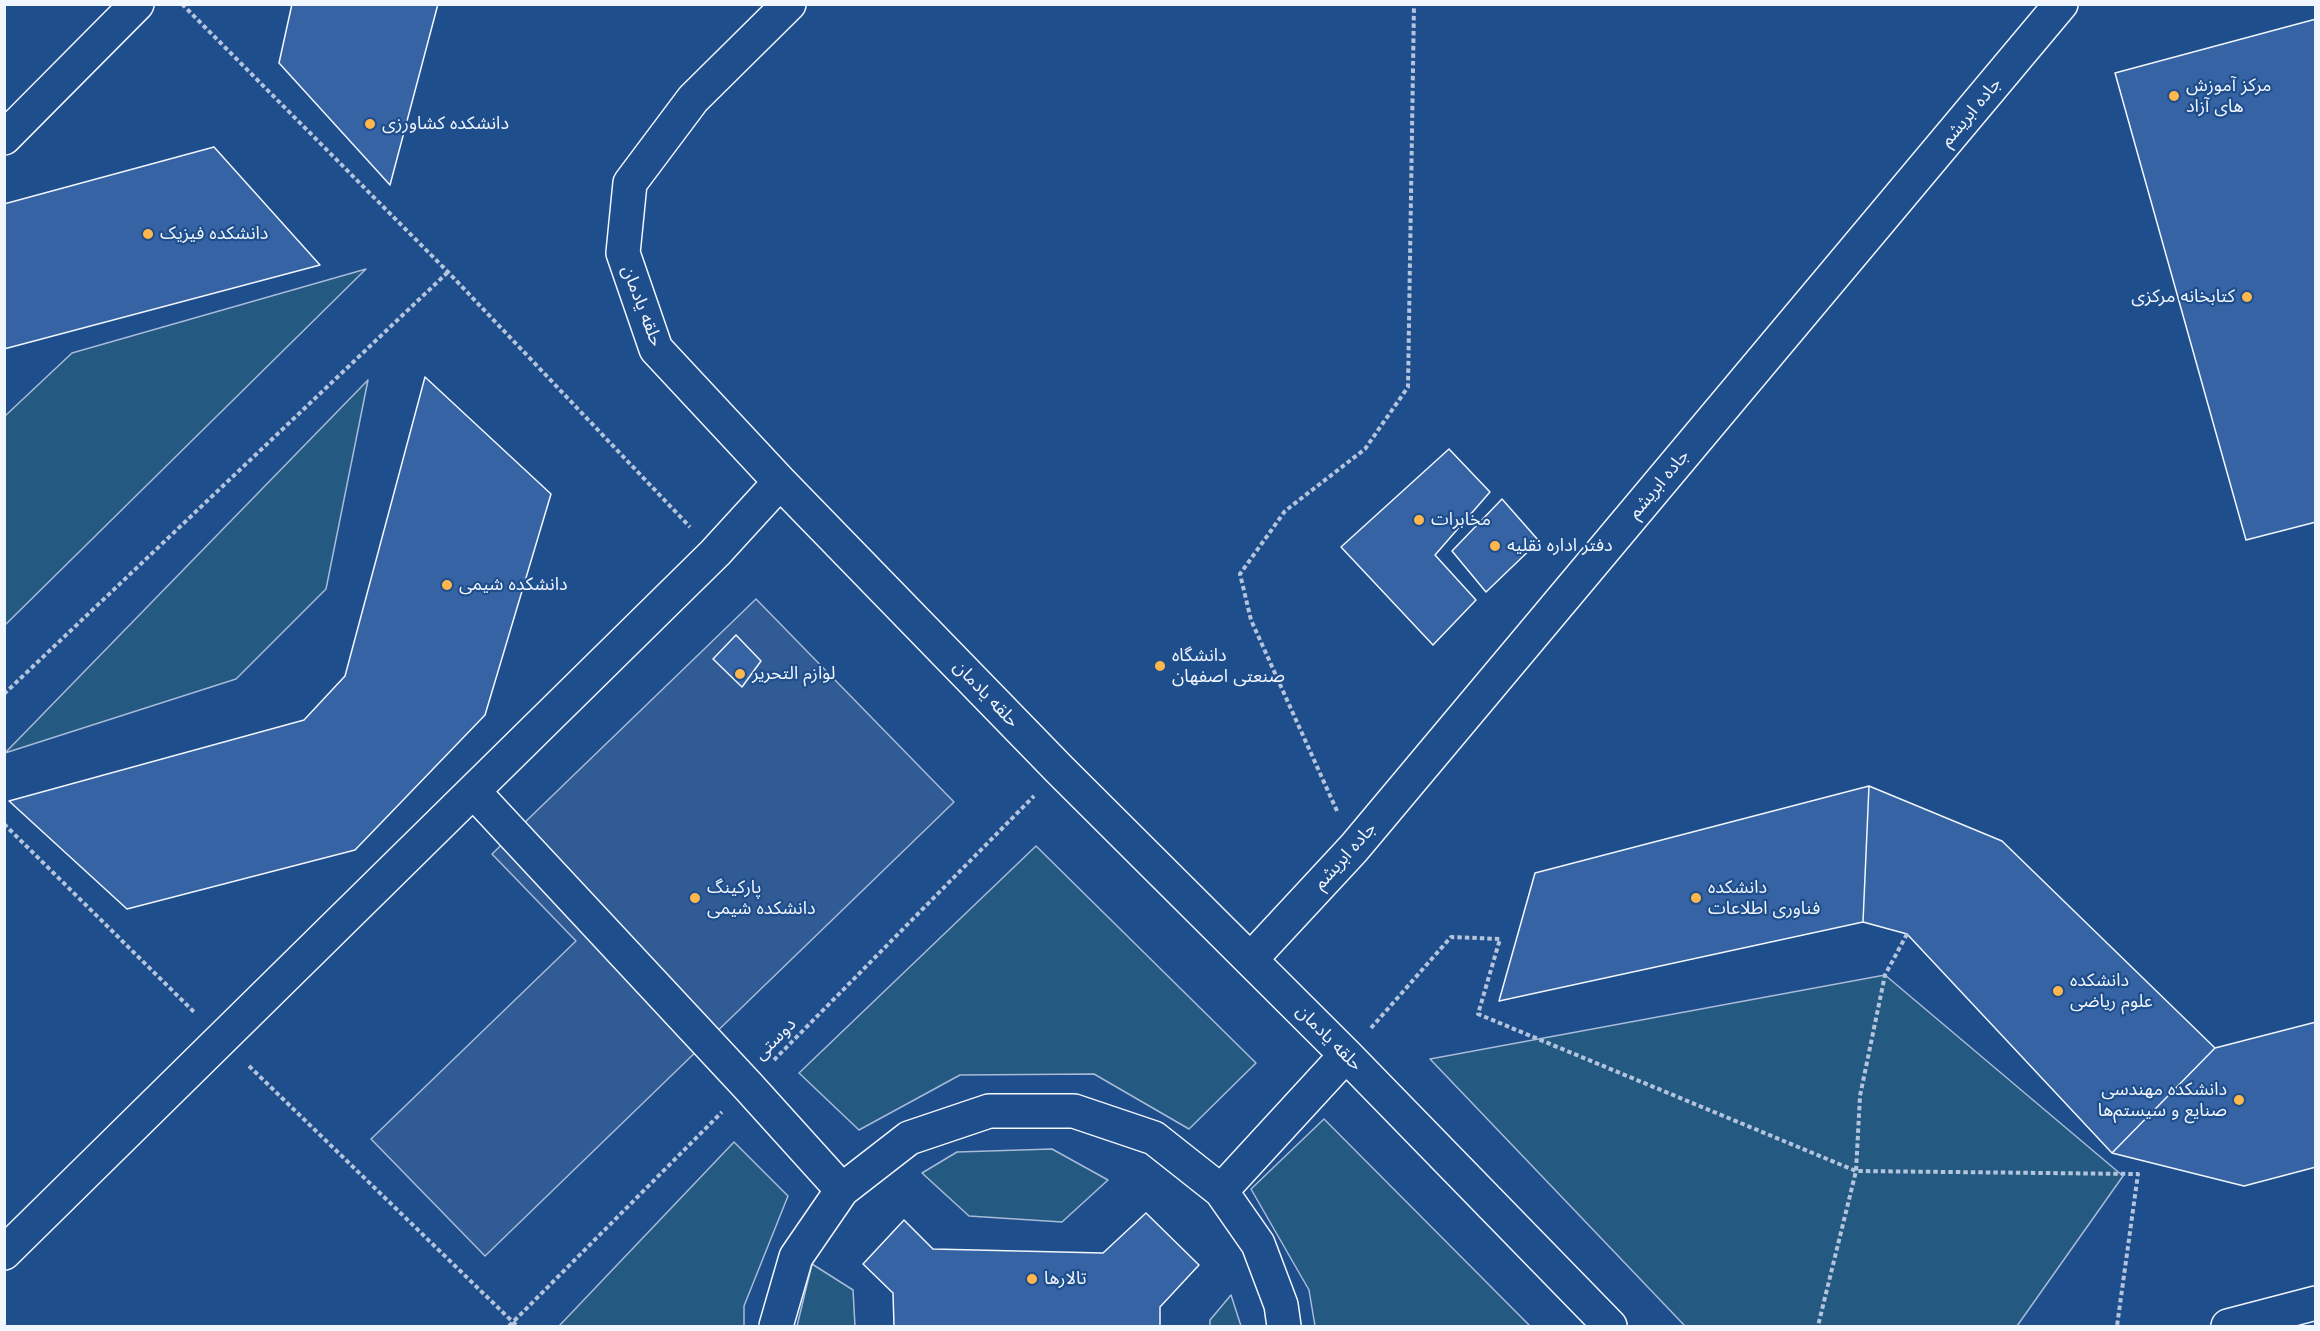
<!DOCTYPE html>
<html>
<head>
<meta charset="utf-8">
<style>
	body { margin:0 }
	#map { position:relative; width:2320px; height:1331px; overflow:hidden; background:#1f4e8c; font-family:Inter,sans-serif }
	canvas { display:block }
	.frame { position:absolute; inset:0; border:6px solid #f2f6ff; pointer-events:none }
</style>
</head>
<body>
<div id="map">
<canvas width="2320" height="1331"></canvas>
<div class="frame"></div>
</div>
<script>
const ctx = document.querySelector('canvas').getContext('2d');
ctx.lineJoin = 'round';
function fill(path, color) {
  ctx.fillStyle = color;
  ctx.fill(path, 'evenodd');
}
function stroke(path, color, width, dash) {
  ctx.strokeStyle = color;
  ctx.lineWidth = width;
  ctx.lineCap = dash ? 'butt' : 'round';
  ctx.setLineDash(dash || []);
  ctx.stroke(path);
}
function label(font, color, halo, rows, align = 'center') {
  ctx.font = font + ' Inter,"Noto Sans Arabic",sans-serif';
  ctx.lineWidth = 4.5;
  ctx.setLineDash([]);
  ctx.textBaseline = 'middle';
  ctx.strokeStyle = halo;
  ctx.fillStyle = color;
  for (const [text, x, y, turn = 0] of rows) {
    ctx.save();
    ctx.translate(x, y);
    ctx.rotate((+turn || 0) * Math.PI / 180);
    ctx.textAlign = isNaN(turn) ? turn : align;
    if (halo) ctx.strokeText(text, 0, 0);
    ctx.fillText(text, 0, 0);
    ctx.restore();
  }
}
const green = new Path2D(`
	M366 269 5 625V416L72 353Z
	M368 380 326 589 236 679 5 753Z
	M1036 846 1256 1063 1189 1129 1094 1074 960 1075 859 1130 799 1073Z
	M1885 975 2123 1176 2017 1326H1685L1430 1059Z
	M1324 1119 1530 1326H1315L1309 1290 1251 1189Z
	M734 1142 788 1196 744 1306V1326H559Z
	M1052 1149 1108 1180 1062 1222 969 1216 922 1173 957 1152Z
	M812 1264 853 1290 855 1326H797Z
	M1231 1295 1241 1326H1210V1320Z`);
fill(green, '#245a82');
stroke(green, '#a8bbd7', 1.5);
const parking = new Path2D(`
	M756 599 954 802 485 1256 371 1139 576 941 492 854Z`);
fill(parking, '#305b95');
stroke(parking, '#a8bbd7', 1.5);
const building = new Path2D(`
	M292 4H438L390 185 279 63Z
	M2316 19V522L2246 540 2115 73Z
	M214 147 320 265 4 349V204Z
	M425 377 551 494 485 715 355 850 127 909 9 801 304 720 345 676Z
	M1449 449 1490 492 1435 555 1476 600 1433 645 1341 547Z
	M1502 499 1539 541 1486 592 1452 551Z
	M736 635 761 661 742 687 713 659Z
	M1869 786 2002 841 2215 1048 2112 1153 1907 934 1863 922Z
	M1869 786 1863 922 1499 1001 1535 873Z
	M2316 1022V1167L2244 1186 2112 1153 2215 1048Z
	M1146 1213 1199 1265 1160 1307V1326H894L893 1293 863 1264 904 1220 933 1249 1103 1253Z`);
fill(building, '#3563a3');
stroke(building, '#f2f6ff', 1.5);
const minor = new Path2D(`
	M789 4 693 99 630 183 623 253 656 349 780 482 1060 770 1346 1055 1610 1326
	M4 138 137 4
	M474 792 748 1086 842 1190
	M1251 959 1354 848 2061 4
	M1221 1191 1346 1055
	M4 1253 715 553 780 482
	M776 1326 796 1257 842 1190 909 1138 989 1111H1074L1154 1138 1221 1191 1258 1244 1281 1305 1284 1326
	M2228 1326 2316 1303`);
stroke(minor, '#f2f6ff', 36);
stroke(new Path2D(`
	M182 4 448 272 690 527
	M4 694 448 272
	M1337 811 1251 620 1240 574 1285 511 1365 449 1408 387 1414 4
	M4 824 194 1012
	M1907 934 1885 975 1860 1096 1856 1171 2138 1174 2117 1326
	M1371 1028 1451 937 1500 939 1478 1014 1856 1171 1818 1326
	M774 1060 1034 796
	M249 1066 517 1326
	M509 1326 722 1112`), '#b3c4dc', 4, [4.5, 3]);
stroke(minor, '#1f4e8c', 33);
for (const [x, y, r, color] of [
	[2174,96,6,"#ffb74d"],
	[370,124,6,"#ffb74d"],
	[148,234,6,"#ffb74d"],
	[2247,297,6,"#ffb74d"],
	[1419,520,6,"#ffb74d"],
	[1495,546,6,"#ffb74d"],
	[447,585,6,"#ffb74d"],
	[1160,666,6,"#ffb74d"],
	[740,674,6,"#ffb74d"],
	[695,898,6,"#ffb74d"],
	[1696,898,6,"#ffb74d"],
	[2058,991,6,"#ffb74d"],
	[2239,1100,6,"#ffb74d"],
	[1032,1279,6,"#ffb74d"]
]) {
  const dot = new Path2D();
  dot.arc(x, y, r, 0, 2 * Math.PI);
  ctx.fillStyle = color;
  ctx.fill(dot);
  stroke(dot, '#1f4e8c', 2);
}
label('18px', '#f2f6ff', '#1f4e8c', [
	["مرکز آموزش",2186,86],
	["های آزاد",2186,107],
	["دانشکده کشاورزی",382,124],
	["دانشکده فیزیک",160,234],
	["کتابخانه مرکزی",2235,297,"right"],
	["مخابرات",1431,520],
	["دفتر اداره نقلیه",1507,546],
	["دانشکده شیمی",459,585],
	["دانشگاه",1172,656],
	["صنعتی اصفهان",1172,677],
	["لوازم التحریر",752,674],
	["پارکینگ",707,888],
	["دانشکده شیمی",707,909],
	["دانشکده",1708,888],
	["فناوری اطلاعات",1708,909],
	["دانشکده",2070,981],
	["علوم ریاضی",2070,1002],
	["دانشکده مهندسی",2227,1090,"right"],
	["صنایع و سیستم‌ها",2227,1111,"right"],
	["تالارها",1044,1279]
], 'left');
label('18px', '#f2f6ff', '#1f4e8c', [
	["جاده ابریشم",1971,112,-50],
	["حلقه یادمان",642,306,69],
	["جاده ابریشم",1659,484,-50],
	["حلقه یادمان",986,694,46],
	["جاده ابریشم",1345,856,-48],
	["حلقه یادمان",1329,1038,45],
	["دوستی",775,1039,-45]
]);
</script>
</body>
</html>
